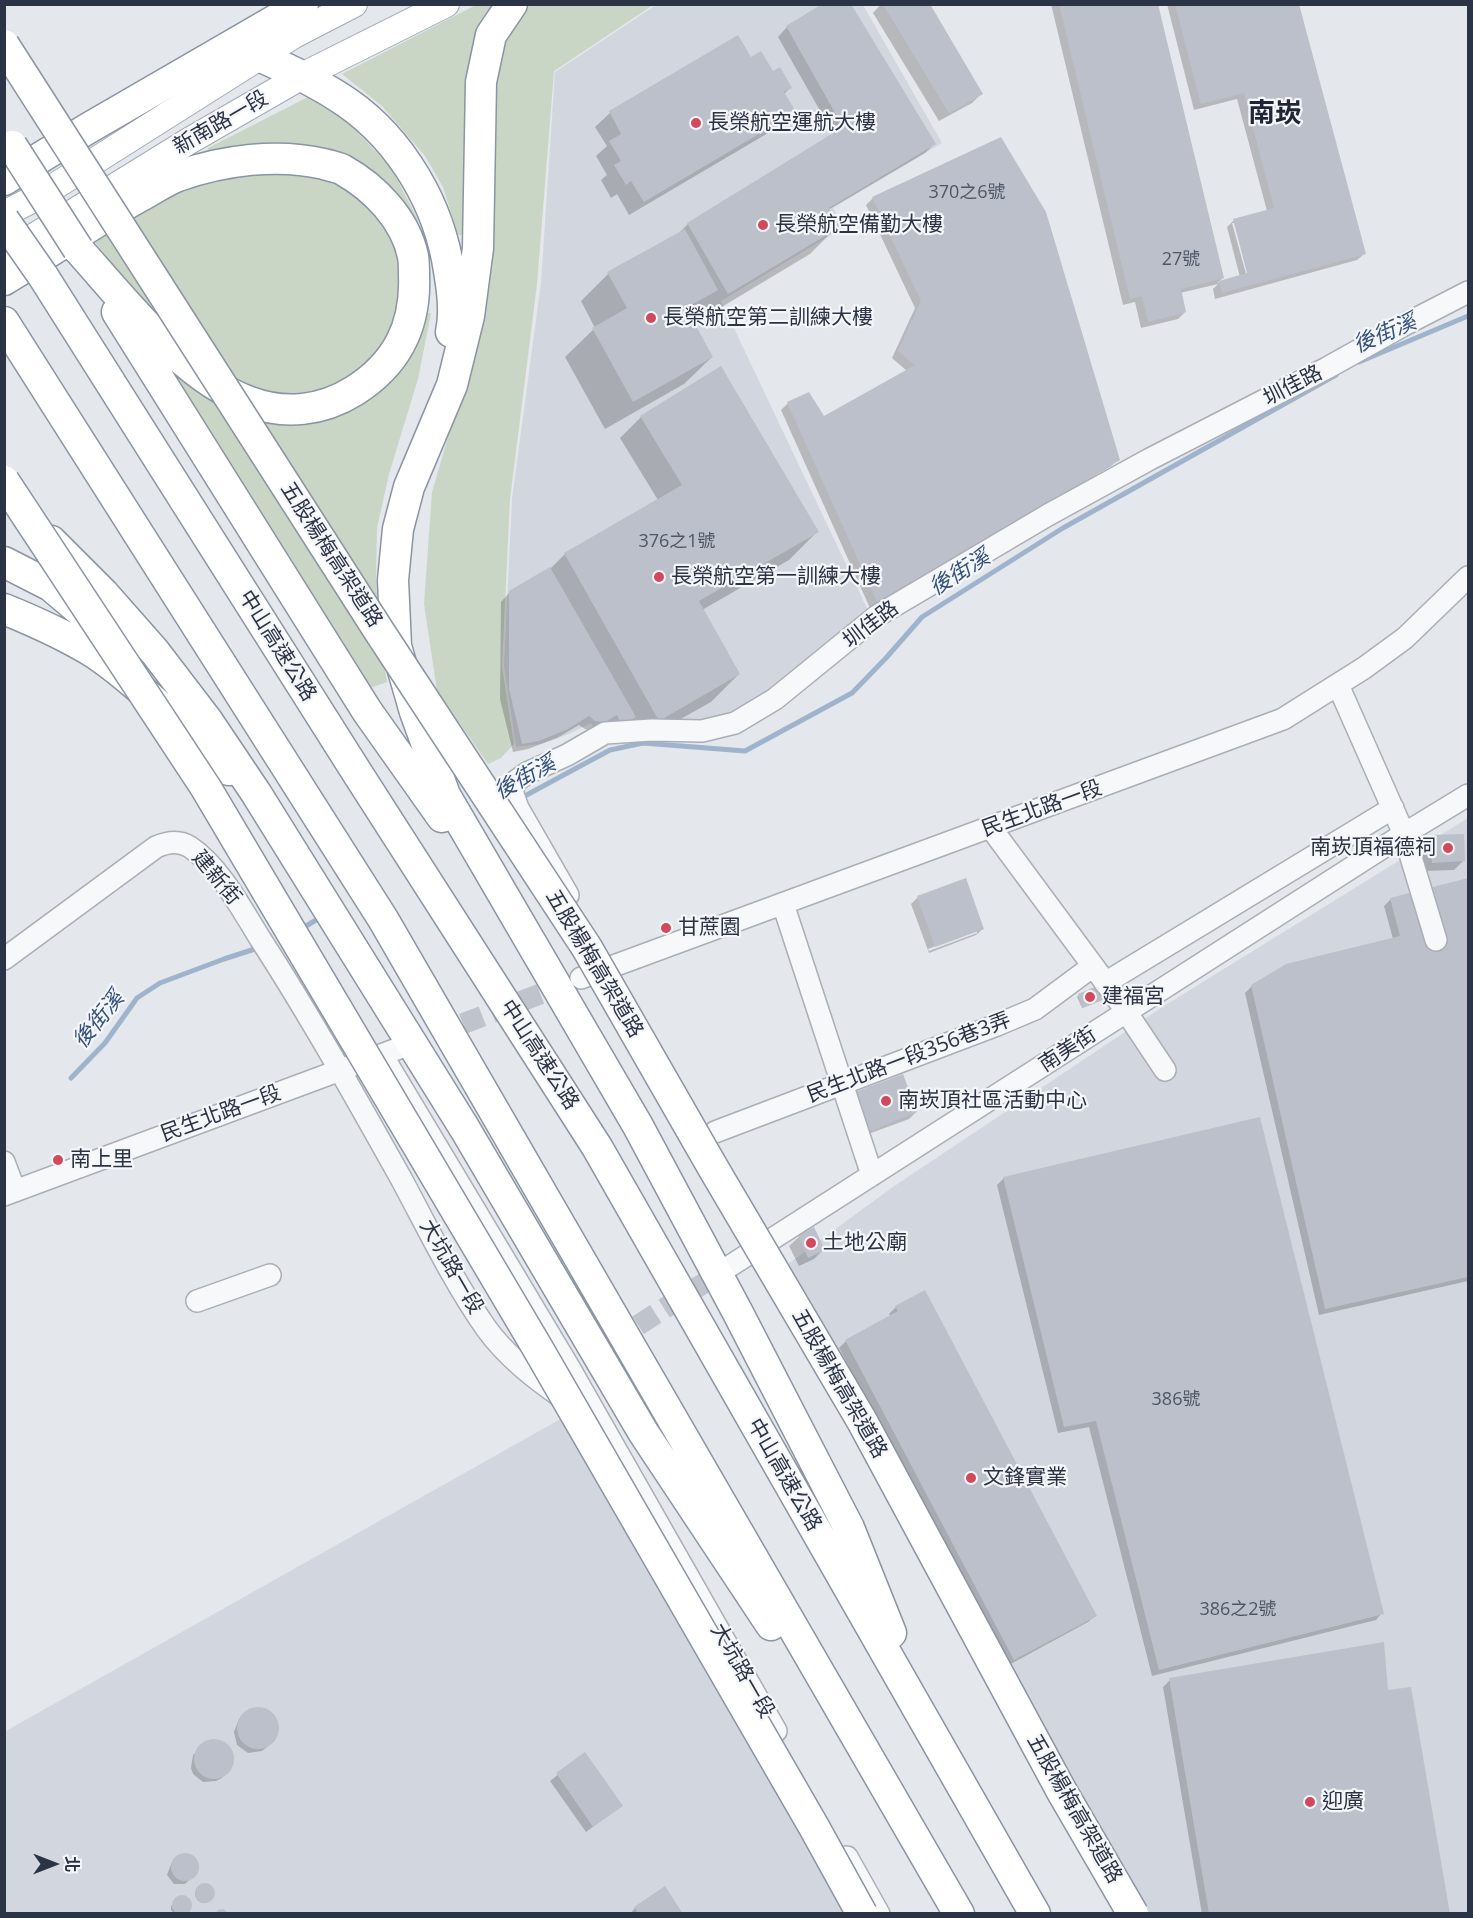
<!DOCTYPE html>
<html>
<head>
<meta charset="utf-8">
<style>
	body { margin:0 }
	#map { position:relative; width:1473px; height:1918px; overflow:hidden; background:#e4e7ec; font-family:"Open Sans","Noto Sans TC",sans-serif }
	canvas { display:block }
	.frame { position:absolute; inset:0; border:6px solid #2b3445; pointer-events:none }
	.north { position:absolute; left:24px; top:1834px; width:60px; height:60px; -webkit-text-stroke:4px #f4f6f9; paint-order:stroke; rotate:90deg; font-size:16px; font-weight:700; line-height:24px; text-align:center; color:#2b3445 }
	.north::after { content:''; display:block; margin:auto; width:21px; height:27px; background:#2b3445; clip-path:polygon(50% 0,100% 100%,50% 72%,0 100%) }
</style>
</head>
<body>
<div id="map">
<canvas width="1473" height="1918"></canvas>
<div class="frame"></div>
<div class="north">北</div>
</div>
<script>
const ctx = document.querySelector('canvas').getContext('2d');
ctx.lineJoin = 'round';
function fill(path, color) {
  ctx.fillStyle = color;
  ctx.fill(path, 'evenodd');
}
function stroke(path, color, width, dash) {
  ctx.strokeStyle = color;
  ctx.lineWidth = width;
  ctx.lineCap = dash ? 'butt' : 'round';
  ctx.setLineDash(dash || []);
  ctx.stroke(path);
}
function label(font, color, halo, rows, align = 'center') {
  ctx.font = font + ' "Open Sans","Noto Sans TC",sans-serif';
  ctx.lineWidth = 4.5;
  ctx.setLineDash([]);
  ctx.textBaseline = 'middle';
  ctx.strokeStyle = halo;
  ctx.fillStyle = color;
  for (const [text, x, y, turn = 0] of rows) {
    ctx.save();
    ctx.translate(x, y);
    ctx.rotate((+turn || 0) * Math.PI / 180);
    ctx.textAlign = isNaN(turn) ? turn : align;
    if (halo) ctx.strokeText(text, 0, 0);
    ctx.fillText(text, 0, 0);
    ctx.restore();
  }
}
fill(new Path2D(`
	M656 5H863L942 143 833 208 844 227 721 301 872 619 735 722 594 728 591 723 569 734 541 744 516 747 504 666 512 499 541 283 555 72Z
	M1468 818V1913H1147L784 1267 890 1189 1164 1006Z
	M573 1412 843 1913H5L4 1732Z`), '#d2d6de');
fill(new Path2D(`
	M476 5H499L464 235H458L443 187 425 156 382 106 342 74Z
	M531 5H653L554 71 537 284 510 499 502 666 514 744 501 758 488 764 437 691 424 604 432 492 478 334 489 88 508 26Z
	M310 96 351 125 392 169 418 220 416 227 357 163 312 146 263 145 209 155 208 148Z
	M301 171 352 189 386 223 402 273 396 325 370 366 331 390 288 398 255 391 226 379 147 310 89 234 185 189 239 175Z
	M423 313H431L418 379 389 474 377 528 376 578 380 640 387 682 370 688 159 357 306 420Z`), '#c9d6c5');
fill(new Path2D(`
	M881 4H929L981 94 972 103 939 121 873 13Z
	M1051 4H1157L1223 278 1217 283 1240 277 1227 227 1234 220 1267 211 1237 99 1194 110 1167 4H1297L1364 254 1357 260 1215 299 1213 289 1218 284 1180 293 1185 312 1178 319 1141 328 1135 302 1123 305ZM1232 223H1235L1251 280 1248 281Z
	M787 27 934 144 925 153 828 210 838 226 810 254 700 320 695 311 690 317 712 357 684 384 605 429 565 357 595 328 581 301 608 274 676 236 688 224 834 135 778 37Z
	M738 37 750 59 790 88 784 94 794 112 780 126 629 215 617 194 611 198 601 180 607 175 596 156 607 146 595 127 610 113Z
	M873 198 1118 459 1111 466 870 608 781 410 788 403 824 418 907 371 892 358 915 308 866 205Z
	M641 417 817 532 789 560 702 610 739 674 711 702 631 747 621 729 595 731 585 729 579 725 557 738 528 749 513 752 500 699 501 602 510 592 549 570 565 554 658 500 620 438Z
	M1431 837 1463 861 1454 870 1423 871 1422 846Z
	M965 880 983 929 976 935 929 953 911 904 917 898ZM977 930V933L929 951 928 949Z
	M1468 880V1113H1467L1468 1281 1319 1315 1245 993 1252 986 1393 939 1384 906 1391 899Z
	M1079 995 1099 1001 1082 1008 1077 997Z
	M849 1100 916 1112 909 1119 863 1136Z
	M1004 1178 1382 1613 1376 1620 1152 1676 1089 1427 1058 1433 997 1185Z
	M814 1229 823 1250 814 1259 799 1266 789 1246 799 1237Z
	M896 1307 1095 1616 1088 1622 1007 1666 839 1348 846 1341 891 1317 889 1314Z
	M1170 1680 1449 1914H1202L1163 1687Z
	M256 1708 270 1712 274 1716 278 1730 272 1742 267 1747 262 1751 248 1753 237 1745 234 1732 239 1719 244 1715Z
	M220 1741 230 1749 233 1761 222 1778 216 1781 203 1782 193 1774 191 1768 193 1755 207 1742Z
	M584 1754 621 1806 586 1832 550 1781Z
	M186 1854 196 1860 198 1871 185 1884H174L167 1875 171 1864 180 1855Z
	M195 1894a9 9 0 1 1 18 0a9 9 0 1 1-18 0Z
	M180 1897 188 1899 190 1907 184 1914H175L171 1910V1906Z
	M635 1908 681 1914H630Z`), '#0003');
stroke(new Path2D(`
	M1359 362 1468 316
	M521 798 610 750 643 743 745 751 852 693 886 658 922 617 1063 528 1336 375
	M301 929 321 917
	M71 1078 105 1043 137 998 160 983 224 959 261 947`), '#9fb4cc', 5);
fill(new Path2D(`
	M822 4H851L936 144 829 208 840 227 728 294 687 223 843 127 786 26Z
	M883 4H930L983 94 949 113Z
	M1059 4H1158L1224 278 1181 289 1186 312 1148 322 1142 296 1130 299Z
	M1175 4H1299L1366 254 1222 293 1219 281 1247 273 1233 219 1274 208 1244 93 1201 104Z
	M738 35 751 57 761 51 773 71 780 67 792 88 784 92 796 112 644 202 631 181 626 185 614 165 621 161 609 141 621 134 609 111Z
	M1001 137 1046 212 1120 460 877 602 787 402 809 392 824 416 915 365 898 351 921 301 872 197Z
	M685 229 718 290 686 308 713 357 633 402 592 328 627 308 607 272Z
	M721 366 819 532 699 601 740 674 659 721 564 553 682 485 640 416Z
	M550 567 636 717 622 725 617 715 605 722 595 721 589 716 568 729 539 741 522 744 509 689V591Z
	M1464 834 1465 861 1432 863 1431 835Z
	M966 878 984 929 935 947 917 896Z
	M1468 878V1277L1325 1309 1251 985 1286 964 1400 936 1390 898Z
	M1097 986 1103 1000 1083 1008 1078 994Z
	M903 1074 917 1112 870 1131 855 1092Z
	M1260 1117 1384 1614 1159 1670 1096 1421 1064 1427 1003 1177Z
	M814 1227 825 1250 808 1258 798 1235Z
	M925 1290 1097 1616 1014 1660 845 1340 898 1311 895 1306Z
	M1384 1642 1388 1690 1411 1687 1450 1914H1209L1169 1678Z
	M237 1728a21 21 0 1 1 42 0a21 21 0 1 1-42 0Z
	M194 1759a20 20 0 1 1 40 0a20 20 0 1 1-40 0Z
	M585 1752 623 1806 593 1827 556 1773Z
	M171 1867a14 14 0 1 1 28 0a14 14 0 1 1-28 0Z
	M195 1893a10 10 0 1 1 20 0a10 10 0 1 1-20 0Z
	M665 1886 683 1914H639L634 1907Z
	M172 1905a10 10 0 1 1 20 0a10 10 0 1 1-20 0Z
	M223 1909 230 1914H214L218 1910Z`), '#bbc0ca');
stroke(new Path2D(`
	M405 1046 569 983
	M612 1342 729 1267`), '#bfc3cb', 21, [21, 10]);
const minor = new Path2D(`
	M1338 685 1404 834 1436 940
	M991 828 1119 1001 1165 1070
	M568 895 518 808 512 791 516 781 527 773 567 755 605 733 652 730 702 731 735 723 775 699 877 616 1048 515 1150 459 1327 368 1404 325 1468 292
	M783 904 872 1175
	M4 959 156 847C167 842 179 840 190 847 220 867 242 910 261 940 312 1019 357 1100 403 1182 429 1231 454 1282 486 1328 506 1356 534 1378 563 1398
	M581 978 1283 719 1364 668 1405 638 1468 577
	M1105 983 1393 808
	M382 1055 570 1369 776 1731
	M715 1132 997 1025 1035 1009 1093 966
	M4 1162 15 1191
	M4 1195 405 1046
	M730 1266 1404 834 1468 795
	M197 1301 270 1275
	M847 1857 879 1914`);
const major = new Path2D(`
	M4 214 41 195 294 35 354 4
	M4 255 189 141 302 76 446 4`);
const highway = new Path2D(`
	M512 4 491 35 481 82 478 248 469 316 452 385 409 487 398 529 393 580 396 646 415 712 445 795 638 1126 738 1313 849 1528 891 1633
	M259 56C286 68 312 80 337 96 394 131 434 194 447 259 451 282 456 309 451 332
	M4 180 87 129 303 4
	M43 276 356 771 597 1147 1035 1914
	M4 280C49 253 93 223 139 197 152 190 165 181 178 176 224 160 277 153 324 164 330 166 338 167 343 170 375 188 405 219 413 256 414 262 414 269 414 276 416 326 397 364 354 391 322 411 285 415 250 402 184 379 124 300 78 249
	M117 312 367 711 442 817
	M4 322 383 919 959 1914
	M51 541 103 593 155 652 207 720 256 793 465 1129 643 1432 771 1625
	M4 562 51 586 91 620
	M4 609C36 622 67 636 96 654 143 686 185 733 229 770`);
stroke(minor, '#a9aeb7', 24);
stroke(major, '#a3abb8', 28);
stroke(highway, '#8b94a3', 33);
stroke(minor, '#f7f8fa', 21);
stroke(major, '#fff', 26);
stroke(highway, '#fff', 30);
const highwayBridge = new Path2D(`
	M4 45 379 631 587 948 712 1166 862 1421 1061 1790 1133 1914
	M12 146 78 249
	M4 220 43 276
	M4 481 206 788 537 1347 814 1827 862 1914`);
stroke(highwayBridge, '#8b94a3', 33, []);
stroke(highwayBridge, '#fff', 30);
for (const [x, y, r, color] of [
	[696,123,6,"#d1495b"],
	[763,225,6,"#d1495b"],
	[651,318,6,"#d1495b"],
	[659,577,6,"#d1495b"],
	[1448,848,6,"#d1495b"],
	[666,928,6,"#d1495b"],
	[1090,997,6,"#d1495b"],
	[886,1101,6,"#d1495b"],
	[58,1160,6,"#d1495b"],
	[811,1243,6,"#d1495b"],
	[971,1478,6,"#d1495b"],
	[1310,1802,6,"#d1495b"]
]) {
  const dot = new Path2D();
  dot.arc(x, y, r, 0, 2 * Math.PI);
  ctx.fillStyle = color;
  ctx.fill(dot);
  stroke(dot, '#f4f6f9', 2);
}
label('18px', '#4f5766', null, [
	["370之6號",967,193],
	["27號",1181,260],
	["376之1號",677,542],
	["386號",1176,1400],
	["386之2號",1238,1610]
]);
label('21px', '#2b3445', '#f4f6f9', [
	["新南路一段",221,123,-30],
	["圳佳路",1293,386,-27],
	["五股楊梅高架道路",331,555,57],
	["圳佳路",871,625,-37],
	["中山高速公路",277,646,58],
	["民生北路一段",1042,809,-20],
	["建新街",216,878,50],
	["五股楊梅高架道路",594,964,59],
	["南美街",1068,1050,-33],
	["中山高速公路",539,1055,57],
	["民生北路一段356巷3弄",909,1058,-21],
	["民生北路一段",221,1114,-20],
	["大坑路一段",451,1267,60],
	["五股楊梅高架道路",839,1384,60],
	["中山高速公路",784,1475,60],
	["大坑路一段",742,1671,60],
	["五股楊梅高架道路",1074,1809,60]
]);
label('21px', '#2b3445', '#f4f6f9', [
	["長榮航空運航大樓",708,123],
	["長榮航空備勤大樓",775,225],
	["長榮航空第二訓練大樓",663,318],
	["長榮航空第一訓練大樓",671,577],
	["南崁頂福德祠",1436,848,"right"],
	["甘蔗園",678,928],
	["建福宮",1102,997],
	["南崁頂社區活動中心",898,1101],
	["南上里",70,1160],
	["土地公廟",823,1243],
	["文鋒實業",983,1478],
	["迎廣",1322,1802]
], 'left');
label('italic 22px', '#34527a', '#f4f6f9', [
	["後街溪",1385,334,-23],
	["後街溪",960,573,-32],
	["後街溪",525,778,-29],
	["後街溪",99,1020,-51]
]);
label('bold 27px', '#1d2536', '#f4f6f9', [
	["南崁",1275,114]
]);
</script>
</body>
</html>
